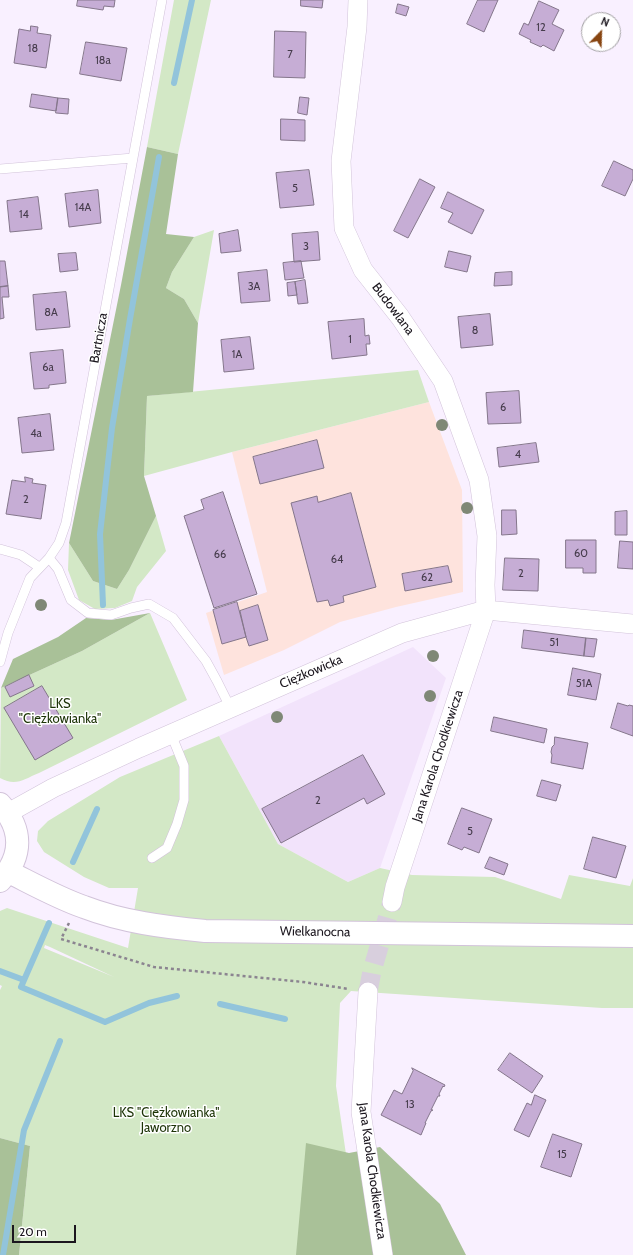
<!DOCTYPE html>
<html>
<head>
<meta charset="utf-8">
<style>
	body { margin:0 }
	#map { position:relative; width:633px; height:1255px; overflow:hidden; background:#f9f0ff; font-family:Cabin,sans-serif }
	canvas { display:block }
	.north { position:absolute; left:581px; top:12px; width:40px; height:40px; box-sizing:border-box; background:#fff; border:1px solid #a4a2a5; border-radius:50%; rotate:23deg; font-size:11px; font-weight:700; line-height:16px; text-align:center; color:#1b161e }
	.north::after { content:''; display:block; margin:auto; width:14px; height:18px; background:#874511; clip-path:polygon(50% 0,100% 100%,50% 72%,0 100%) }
	.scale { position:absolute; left:12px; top:1225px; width:64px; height:18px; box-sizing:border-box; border:2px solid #1b161e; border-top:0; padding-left:5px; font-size:12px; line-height:14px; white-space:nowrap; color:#1b161e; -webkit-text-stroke:3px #fff; paint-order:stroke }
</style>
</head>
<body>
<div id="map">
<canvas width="633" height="1255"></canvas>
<div class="north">N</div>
<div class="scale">20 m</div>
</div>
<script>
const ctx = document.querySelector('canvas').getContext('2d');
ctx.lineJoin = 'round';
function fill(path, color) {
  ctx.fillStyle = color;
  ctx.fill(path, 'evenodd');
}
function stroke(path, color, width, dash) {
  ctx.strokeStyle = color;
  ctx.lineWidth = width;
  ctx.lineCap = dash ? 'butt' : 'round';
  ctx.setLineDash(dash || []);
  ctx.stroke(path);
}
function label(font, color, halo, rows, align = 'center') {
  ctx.font = font + ' Cabin,sans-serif';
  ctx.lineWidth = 3;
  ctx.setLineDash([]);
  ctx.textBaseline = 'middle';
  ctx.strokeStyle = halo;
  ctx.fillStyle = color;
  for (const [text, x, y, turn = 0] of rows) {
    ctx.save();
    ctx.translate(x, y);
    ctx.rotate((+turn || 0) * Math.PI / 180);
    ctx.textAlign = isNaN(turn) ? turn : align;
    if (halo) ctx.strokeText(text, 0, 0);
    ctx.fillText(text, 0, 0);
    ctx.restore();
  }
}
fill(new Path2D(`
	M429 402 462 490 463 592 396 607 340 622 284 650 224 675 206 613 267 592 232 452Z`), '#fee3dd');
fill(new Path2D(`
	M413 647 446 678 380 868 348 882 278 844 219 736Z`), '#f2e3fb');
fill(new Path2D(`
	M174 0H211L178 154 147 147Z
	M214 230 198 323 184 299 166 288 172 272 194 237Z
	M418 370 429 402 232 452 144 476 147 396Z
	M156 516 166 551 137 587 132 601 115 608 95 609 79 600 68 570 69 543 93 581 117 589 129 570Z
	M150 613 187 700 39 773C24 779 16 787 0 778L1 688 82 651Z
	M219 736 278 844 348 882 380 868 412 875 495 877 561 899 569 875 630 886 633 878V1008H602L351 991 340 1003 336 1086 347 1161 353 1255H19L30 1146 0 1138V990L2 986 0 985V911L7 908 128 948 138 888H109L84 877 44 852 37 841 38 831 48 821 120 777ZM45 945 50 947 114 977 44 948Z`), '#d3e8c6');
fill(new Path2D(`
	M147 147 178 154 166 234 194 237 172 272 166 288 184 299 198 323 193 392 147 396 144 476 156 516 129 570 117 589 93 581 69 543 121 285Z
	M150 613 82 651 1 688 13 659 58 637 86 618 111 620Z
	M0 1138 30 1146 19 1255H0Z
	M306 1143 349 1153 380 1147 440 1204 466 1255H296Z`), '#a9c198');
stroke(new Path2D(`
	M174 83 192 0
	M103 605 100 534 112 428 130 319 159 157
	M73 862 97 809
	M49 923 21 987 105 1022 149 1003 177 996
	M0 971 24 980
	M220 1004 285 1019
	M3 1255 24 1130 60 1041`), '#92c4db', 6);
const building = new Path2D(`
	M78 0H115L114 7 104 6 103 10 77 6Z
	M301 0H323L322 8 301 6Z
	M478 0H498L484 32 467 24Z
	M539 1 559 10 552 24 564 30 554 51 543 45 541 47 530 42 531 40 519 34 524 23 528 25Z
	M398 4 409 7 406 16 396 13Z
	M31 26 38 27 37 33 51 35 46 68 14 63 19 29 30 31Z
	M275 31 306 32 305 78 274 77Z
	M86 42 127 48 121 81 80 74Z
	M32 94 58 98 56 111 30 107Z
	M300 97 309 98 307 115 298 113Z
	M58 98 69 99 68 114 56 113Z
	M281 119 305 120V141L281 140Z
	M614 161 633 170V179L625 196 602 186Z
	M309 170 314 205 280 208 276 173Z
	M420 179 435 187 408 238 394 231Z
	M98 190 101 223 69 227 65 194Z
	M448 192 484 210 472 234 448 222 453 213 441 208Z
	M38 197 42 229 10 232 7 201Z
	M238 230 241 251 221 253 219 234Z
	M318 232 320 260 294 262 292 234Z
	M449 251 471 256 467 272 445 267Z
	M76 253 78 270 60 272 58 254Z
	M0 261H5L8 286 0 287Z
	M301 261 304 278 285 280 283 263Z
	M267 270 270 301 241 303 238 273Z
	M512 272V285L494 286 495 273Z
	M305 280 308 303 298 304 295 282Z
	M295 282 297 295 288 296 287 283Z
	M8 286 9 297H2L4 318 0 319V287Z
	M66 292 70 327 36 330 33 295Z
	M490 314 493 345 461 348 458 317Z
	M364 319 365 336 369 335 370 344H366L367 355 332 359 328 322Z
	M250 337 254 369 224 372 221 340Z
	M63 350 66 383 49 385V388L34 389 30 353Z
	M519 391 521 423 488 424 486 393Z
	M50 414 54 450 22 453 18 418Z
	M317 440 324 468 260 484 253 457Z
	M536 443 539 462 499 467 497 448Z
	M25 477 33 479 32 483 46 485 41 519 6 514 12 480 25 482Z
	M223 492 257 594 214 608 184 516 204 509 201 500Z
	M351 493 376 587 343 596 344 602 330 606 328 600 317 602 291 503 317 496 318 502Z
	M502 510H516L517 534 502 535Z
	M627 511V535H615V512Z
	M566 540H596V573H583V568H566Z
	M620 541 633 542V569L618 568Z
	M505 558 539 559 538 591 503 590Z
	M448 566 452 582 405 591 402 574Z
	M237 602 246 637 222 644 213 610Z
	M258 605 268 640 249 646 246 637 240 611Z
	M524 630 586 638 584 656 522 648Z
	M586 638 597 639 594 657 584 656Z
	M573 668 601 674 596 700 568 695Z
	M29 675 34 686 10 697 5 687Z
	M42 686 73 738 35 760 4 708Z
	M618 703 628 706 629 705 633 706V736L611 728Z
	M494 717 547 729 544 743 491 731Z
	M555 737 588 743 583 769 551 763 552 755 551 752 552 747 554 745Z
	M363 755 385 794 367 804 364 798 281 843 262 809Z
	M542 780 561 785 556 801 537 796Z
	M462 808 492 819 479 853 464 847 462 850 448 844Z
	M593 837 626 846 616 878 584 869Z
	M490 857 508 864 504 875 485 868Z
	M510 1053 543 1076 532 1093 498 1070Z
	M412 1068 445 1085 444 1087 443 1086 439 1094 440 1096H438L431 1110H433L431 1111 425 1123H426L421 1135 381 1115 394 1090 402 1094 413 1071Z
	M535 1095 546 1100 529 1137 514 1130 527 1103 531 1105Z
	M553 1134 582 1144 571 1177 541 1167Z`);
fill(building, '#c6add5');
stroke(building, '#84768b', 1);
stroke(new Path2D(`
	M368 992 372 971 392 902`), '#d8cfdd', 19, [19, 10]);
const lane = new Path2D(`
	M0 169 133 158
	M0 549 21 555 39 567
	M49 558 58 569 71 600 88 613 111 615 131 608 149 604 173 618 206 661 217 681 230 707
	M0 662 8 633 30 578 49 558 59 543 66 523 162 0
	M152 858 167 848 177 824 184 800V766L171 734`);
const street = new Path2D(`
	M358 0 357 27 341 161 344 228 363 270 400 317 443 381 479 480 487 536 485 585 486 610 395 887 392 902
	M8 813 53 788 139 748 402 633 486 610 633 624
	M368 992 361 1112 383 1255`);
const secondary = new Path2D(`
	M0 804C23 829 23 856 0 881
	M9 872C33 884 58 898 84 907 123 922 164 927 205 931L633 936`);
stroke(lane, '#d2c3da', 10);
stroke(street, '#d2c3da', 20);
stroke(secondary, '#d2c3da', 24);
stroke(new Path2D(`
	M69 923 61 939 154 967 303 982 349 989`), '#8b8490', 2.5, [3, 3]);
stroke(lane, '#fff', 9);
stroke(street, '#fff', 19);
stroke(secondary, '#fff', 22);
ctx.fillStyle = '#7f8876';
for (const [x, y] of [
	[442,425],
	[467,508],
	[41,605],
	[433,656],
	[430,696],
	[277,717]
]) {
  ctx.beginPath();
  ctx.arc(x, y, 6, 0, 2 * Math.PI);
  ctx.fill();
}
label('11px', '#463c4c', null, [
	["12",541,28],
	["18",33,49],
	["7",290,55],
	["18a",103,61],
	["5",295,189],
	["14A",83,208],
	["14",24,215],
	["3",306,247],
	["3A",254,287],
	["8A",51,313],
	["8",475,331],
	["1",350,340],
	["1A",237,355],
	["6a",48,368],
	["6",503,408],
	["4a",36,434],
	["4",518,455],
	["2",26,500],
	["60",581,554],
	["66",220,555],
	["64",337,560],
	["2",521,574],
	["62",427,578],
	["51",554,643],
	["51A",584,684],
	["2",318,801],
	["5",470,832],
	["13",410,1105],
	["15",562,1155]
]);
label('13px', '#1b161e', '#fff', [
	["Budowlana",393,309,53],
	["Bartnicza",99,338,-80],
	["Ciężkowicka",311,672,-23],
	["Jana Karola Chodkiewicza",438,756,-72],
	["Wielkanocna",315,932,1],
	["Jana Karola Chodkiewicza",372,1171,82]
]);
label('13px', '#1c3306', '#fff', [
	["LKS",60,704],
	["\"Ciężkowianka\"",60,719],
	["LKS \"Ciężkowianka\"",166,1113],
	["Jaworzno",166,1128]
]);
</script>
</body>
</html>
